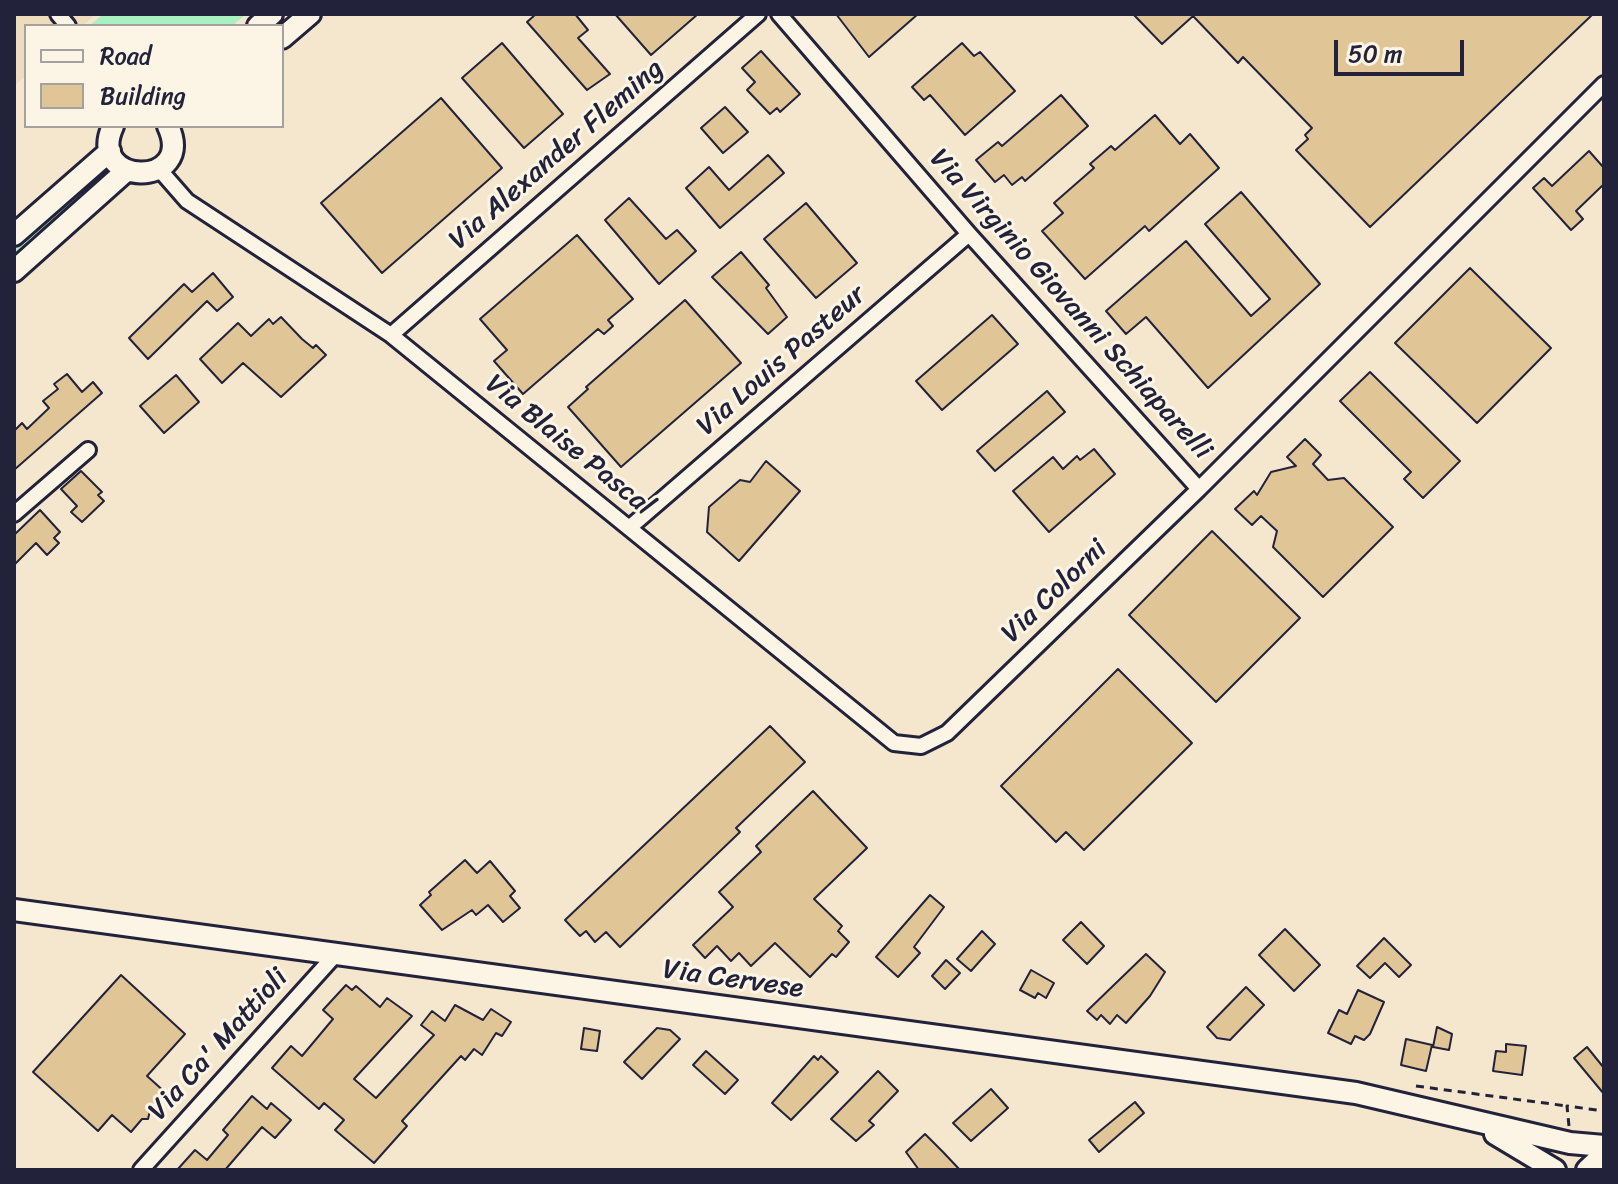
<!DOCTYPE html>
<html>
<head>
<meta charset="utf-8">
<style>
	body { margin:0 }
	#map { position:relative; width:1618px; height:1184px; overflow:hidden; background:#f4e7cd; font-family:Sriracha,sans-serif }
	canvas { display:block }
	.frame { position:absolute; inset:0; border:16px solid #22223b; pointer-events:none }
	.legend { position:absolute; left:24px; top:24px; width:260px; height:104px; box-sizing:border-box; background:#fcf5e5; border:2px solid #a5a1a1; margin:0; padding:10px 14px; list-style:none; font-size:24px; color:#22223b }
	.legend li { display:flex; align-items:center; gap:16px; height:40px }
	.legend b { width:40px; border:2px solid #a5a1a1 }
	.scale { position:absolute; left:1334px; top:40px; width:130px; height:36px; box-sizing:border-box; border:4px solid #22223b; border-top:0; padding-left:10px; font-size:24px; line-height:28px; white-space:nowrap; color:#22223b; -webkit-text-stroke:6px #fcf5e5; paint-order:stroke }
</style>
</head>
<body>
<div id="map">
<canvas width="1618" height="1184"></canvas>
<div class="frame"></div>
<ul class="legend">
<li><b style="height:10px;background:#fcf5e5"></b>Road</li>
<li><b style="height:22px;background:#e0c696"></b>Building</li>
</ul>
<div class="scale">50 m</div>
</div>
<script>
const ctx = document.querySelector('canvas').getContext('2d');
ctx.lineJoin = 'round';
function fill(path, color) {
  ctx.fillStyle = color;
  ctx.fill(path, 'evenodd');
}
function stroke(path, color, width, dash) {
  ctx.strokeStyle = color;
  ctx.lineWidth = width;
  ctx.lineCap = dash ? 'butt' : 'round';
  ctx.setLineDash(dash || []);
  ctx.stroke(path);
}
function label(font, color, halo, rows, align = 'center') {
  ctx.font = font + ' Sriracha,sans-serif';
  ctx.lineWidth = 6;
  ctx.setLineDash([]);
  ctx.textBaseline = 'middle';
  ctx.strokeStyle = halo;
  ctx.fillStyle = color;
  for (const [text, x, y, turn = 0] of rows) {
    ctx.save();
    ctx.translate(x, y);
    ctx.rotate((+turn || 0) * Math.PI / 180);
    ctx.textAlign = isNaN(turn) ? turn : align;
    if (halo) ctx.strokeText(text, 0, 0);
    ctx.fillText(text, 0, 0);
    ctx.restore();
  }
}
fill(new Path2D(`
	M14 14H96L83 26H26V76L14 86Z`), '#eeddbc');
fill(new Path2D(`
	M103 14H246L232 26H89Z
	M85 185 91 192 14 259V247Z`), '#a9f1bf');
const building = new Path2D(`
	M536 14H575L588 30 578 38 610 74 587 90 527 22Z
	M615 14H698L651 55Z
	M836 14H918L869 57Z
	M1133 14H1593L1370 227 1296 150 1308 139 1305 135 1312 128 1243 57 1238 63 1193 16 1162 44Z
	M502 43 563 114 524 148 462 78Z
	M962 43 974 56 980 52 1015 91 965 135 930 95 924 100 912 87Z
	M761 51 800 94 780 112 777 108 770 114 747 90 755 82 742 68Z
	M1061 95 1088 126 1025 181 1022 177 1012 185 1004 175 995 182 976 160 998 142 1002 146Z
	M441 98 502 168 382 273 321 203Z
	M725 107 748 132 723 153 701 128Z
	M1155 115 1180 144 1190 134 1219 168 1149 231 1145 226 1085 279 1042 231 1063 213 1054 203 1094 168 1090 164 1111 146 1115 150Z
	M1589 151 1604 168V184L1576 211 1583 219 1571 230 1533 188 1544 178 1552 186Z
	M768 155 784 173 720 228 686 188 709 167 729 190Z
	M1241 192 1320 284 1208 388 1146 317 1126 334 1106 311 1186 241 1251 316 1270 299 1205 224Z
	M629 198 666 239 677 230 696 251 659 284 605 220Z
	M806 203 857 263 816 298 764 239Z
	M577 235 633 299 608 320 613 326 604 334 598 329 523 394 494 361 507 350 480 319Z
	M741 252 769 285 766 288 787 317 768 334 712 277Z
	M1470 268 1551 348 1477 423 1395 343Z
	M213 273 233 297 217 311 207 301 148 359 129 338 184 284 192 292Z
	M685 300 741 363 621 467 568 407 588 389 586 387Z
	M992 315 1018 344 942 410 916 381Z
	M281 317 302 339 313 348 316 345 326 355 281 397 243 363 222 383 200 359 238 323 251 336 269 319 273 324Z
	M1370 372 1460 461 1423 498 1404 479 1411 472 1340 401Z
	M67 374 82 392 93 382 102 393 14 470V431L22 423 27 429 49 408 43 401 58 389 54 384Z
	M176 375 199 402 164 433 140 406Z
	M1047 391 1065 412 995 471 977 451Z
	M1305 439 1321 455 1313 464 1328 480 1344 478 1393 527 1323 597 1273 547 1277 531 1261 516 1252 525 1235 509 1254 491 1257 495 1271 472 1296 466 1287 457Z
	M1094 449 1115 474 1049 532 1013 491 1053 457 1063 469 1077 456 1080 460Z
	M766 461 800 491 739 561 707 532 709 507 740 480 750 482Z
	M81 471 102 492 98 495 104 501 82 522 71 512 77 506 61 489Z
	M40 510 60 532 54 538 59 543 47 555 36 543 14 565V535Z
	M1212 531 1300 618 1216 702 1129 615Z
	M1118 669 1192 743 1084 850 1066 832 1056 842 1001 786Z
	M770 726 805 762 736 828 740 832 620 947 606 932 595 942 586 931 580 936 565 920Z
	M813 791 867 848 814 899 842 926 838 931 849 942 836 957 832 954 810 977 775 943 751 966 739 953 731 961 717 946 705 958 693 945 733 907 719 892 761 852 756 846Z
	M465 860 477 873 490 861 515 891 510 896 520 908 503 922 488 905 476 915 472 910 442 930 420 905 431 895 429 892Z
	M930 895 944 907 914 947 920 953 898 977 876 957Z
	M1081 922 1104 946 1087 964 1063 940Z
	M1285 929 1320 965 1294 991 1259 955Z
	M982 931 995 944 971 971 957 959Z
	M1384 938 1411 965 1399 977 1385 963 1370 978 1357 966Z
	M1146 954 1165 972 1150 996 1126 1023 1117 1015 1110 1024 1101 1015 1097 1020 1087 1011Z
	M946 960 960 973 945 989 932 976Z
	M1031 970 1054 983 1046 998 1038 993 1035 998 1020 990Z
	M121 975 185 1034 147 1076 166 1093 150 1111 148 1119H142L131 1132 112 1115 98 1131 33 1072Z
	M346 985 352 990 356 986 380 1007 387 998 412 1016 354 1079 376 1098 434 1035 421 1025 432 1011 445 1021 455 1005 483 1020 491 1009 511 1022 502 1036 496 1033 482 1055 474 1049 465 1060 461 1056 402 1121 407 1126 374 1163 335 1130 344 1120 324 1103 319 1109 272 1068 291 1046 302 1056 333 1019 323 1010Z
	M1246 987 1264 1005 1230 1040 1217 1038 1207 1027Z
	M1358 990 1384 1002 1370 1034 1364 1040 1355 1036 1351 1044 1328 1033 1339 1010 1347 1014Z
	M1437 1027 1452 1034 1449 1050 1433 1047Z
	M584 1028 600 1031 597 1051 581 1049Z
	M657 1028 670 1030 680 1039 642 1079 624 1062Z
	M1406 1039 1432 1045 1426 1071 1401 1065Z
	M1506 1044 1526 1046 1522 1075 1493 1071 1496 1051 1506 1052Z
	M1587 1047 1604 1068V1094L1574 1058Z
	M706 1051 738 1080 725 1094 693 1065Z
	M814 1056 818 1060 821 1056 838 1072 791 1120 772 1103Z
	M878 1071 898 1091 869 1121 874 1125 856 1141 831 1119Z
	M991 1089 1008 1108 971 1141 953 1123Z
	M252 1096 267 1109 271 1103 291 1120 275 1138 262 1127 225 1170H177L195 1150 207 1160 228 1135 223 1130Z
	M1135 1102 1144 1113 1099 1152 1089 1140Z
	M925 1134 943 1152 960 1170H919L906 1152Z`);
fill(building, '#e0c696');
stroke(building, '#22223b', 2);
const street = new Path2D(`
	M58 14 68 26
	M779 14 969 234 1199 489 1604 84
	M159 169 187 201 391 335 894 743 921 746 947 733 1199 489
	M391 335 758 14
	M14 514 88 450
	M629 528 969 234
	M141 1170 336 954`);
const secondary = new Path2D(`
	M258 26 272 14
	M282 38 310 14
	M113 126C85 187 197 189 168 126
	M14 235 110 151
	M14 271 126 171
	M14 910 1356 1093 1570 1143 1604 1146
	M1495 1134 1555 1170
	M1587 1170 1604 1154`);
stroke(street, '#22223b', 20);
stroke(secondary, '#22223b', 26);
stroke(new Path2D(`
	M1416 1086 1567 1106
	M1569 1126 1567 1106 1604 1111`), '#22223b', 3, [8, 6]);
stroke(street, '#fcf5e5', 14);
stroke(secondary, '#fcf5e5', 20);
label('28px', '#22223b', '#fcf5e5', [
	["Via Alexander Fleming",557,155,-41],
	["Via Virginio Giovanni Schiaparelli",1070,305,48],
	["Via Louis Pasteur",782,361,-41],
	["Via Blaise Pascal",569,446,39],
	["Via Colorni",1055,592,-44],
	["Via Cervese",733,980,8],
	["Via Ca' Mattioli",219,1045,-48]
]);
</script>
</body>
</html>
